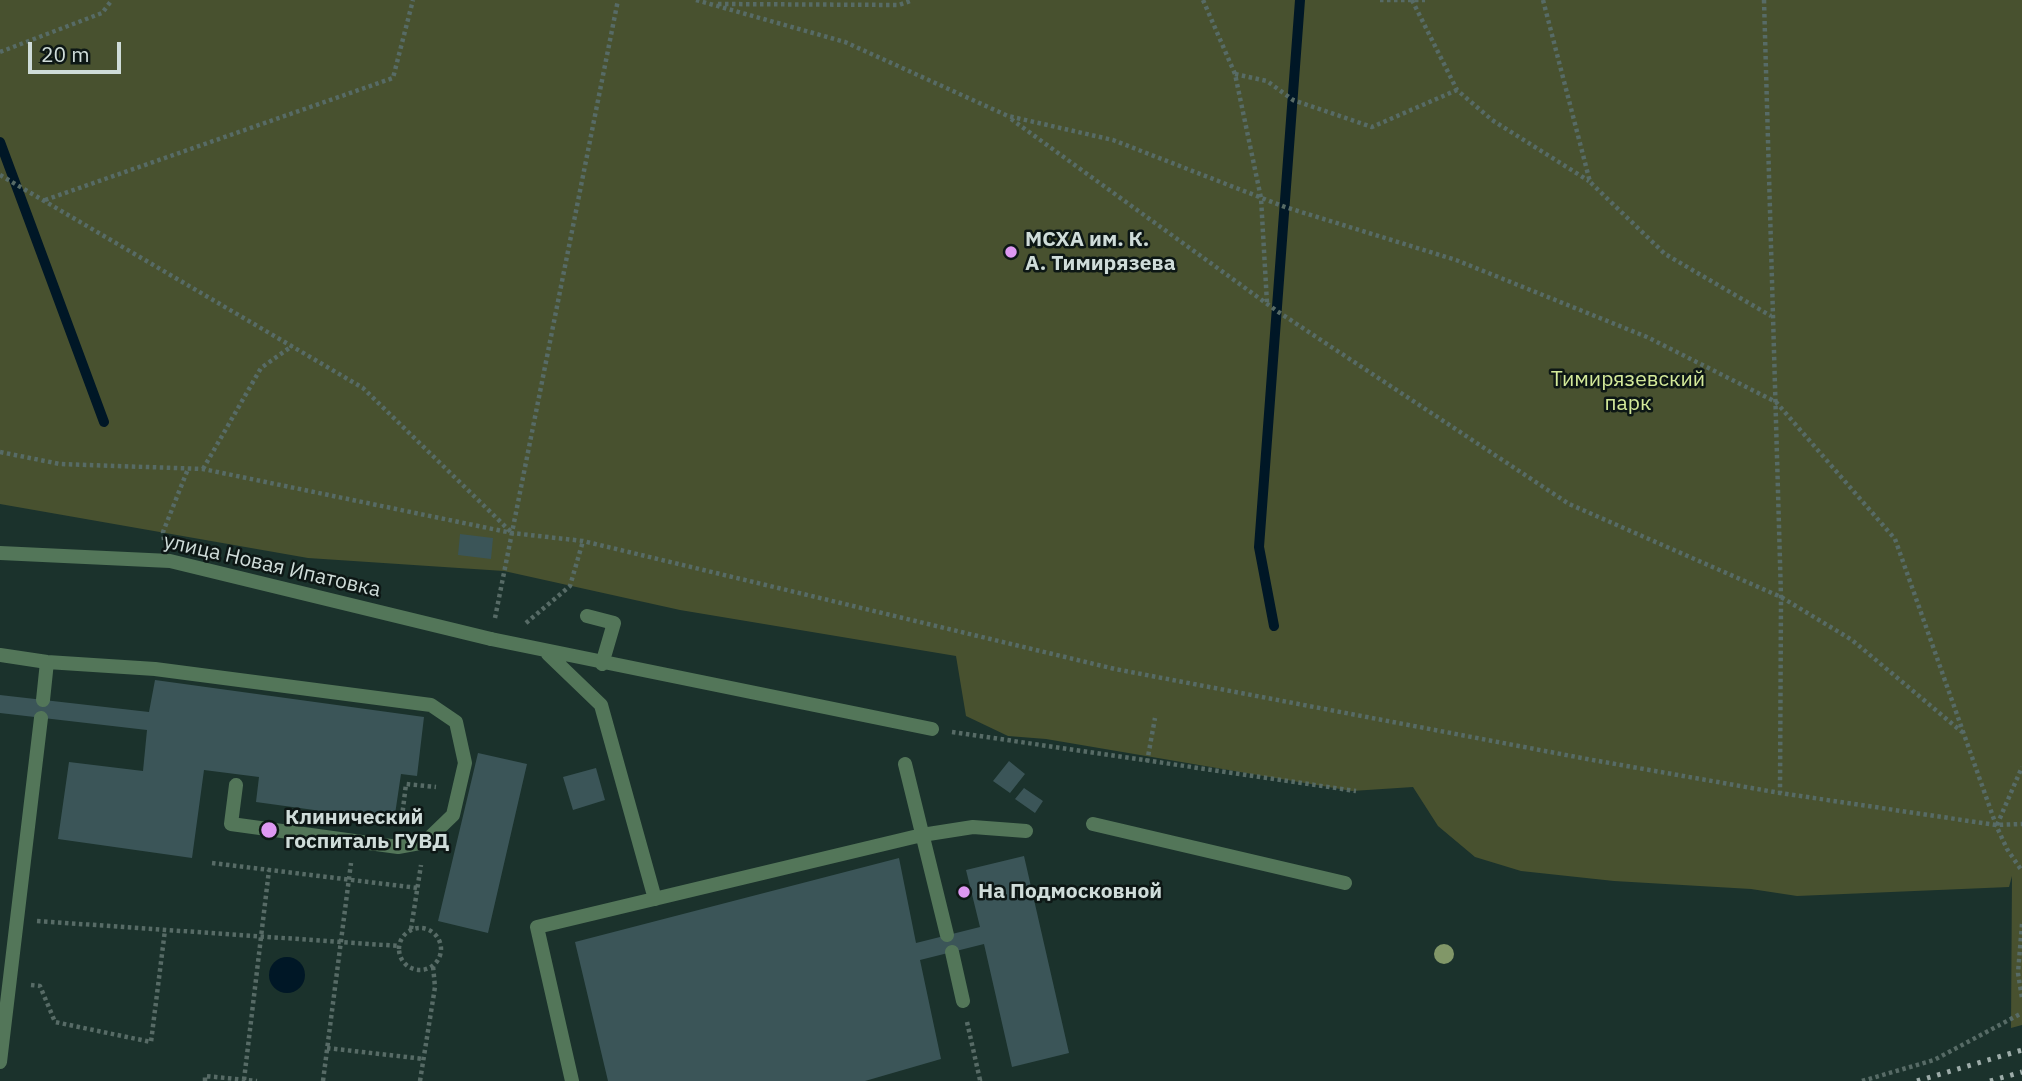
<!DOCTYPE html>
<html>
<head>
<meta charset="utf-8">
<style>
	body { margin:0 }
	#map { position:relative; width:2022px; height:1081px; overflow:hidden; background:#1b322c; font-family:"IBM Plex Sans",sans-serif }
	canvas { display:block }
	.scale { position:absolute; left:28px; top:42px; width:93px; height:32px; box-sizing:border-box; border:4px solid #cfdcd9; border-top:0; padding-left:9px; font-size:21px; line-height:24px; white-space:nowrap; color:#cfdcd9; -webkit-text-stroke:5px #0d1715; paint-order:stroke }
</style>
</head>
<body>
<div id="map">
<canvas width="2022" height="1081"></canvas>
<div class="scale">20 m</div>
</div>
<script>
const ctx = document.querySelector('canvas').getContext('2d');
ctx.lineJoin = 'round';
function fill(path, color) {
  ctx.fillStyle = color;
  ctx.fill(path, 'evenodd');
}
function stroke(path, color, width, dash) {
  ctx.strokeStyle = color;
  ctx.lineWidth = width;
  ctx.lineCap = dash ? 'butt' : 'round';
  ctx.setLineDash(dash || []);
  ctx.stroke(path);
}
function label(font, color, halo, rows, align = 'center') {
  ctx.font = font + ' "IBM Plex Sans",sans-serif';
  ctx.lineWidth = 5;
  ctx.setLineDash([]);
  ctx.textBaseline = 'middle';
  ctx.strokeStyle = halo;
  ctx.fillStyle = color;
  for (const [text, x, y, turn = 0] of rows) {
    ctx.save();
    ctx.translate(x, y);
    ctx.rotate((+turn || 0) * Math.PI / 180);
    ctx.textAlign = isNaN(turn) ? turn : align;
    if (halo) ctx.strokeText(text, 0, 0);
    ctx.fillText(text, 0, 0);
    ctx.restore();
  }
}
fill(new Path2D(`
	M0 0H2022V1025L2011 1028 2012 876 2009 887 1797 896 1751 889 1614 881 1521 871 1475 857 1438 826 1413 787 1352 791 1046 739 1008 736 966 716 956 656 680 610 504 571 308 558 0 504Z`), '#48512f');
fill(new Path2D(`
	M269 975a18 18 0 1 1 36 0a18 18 0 1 1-36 0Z`), '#001726');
stroke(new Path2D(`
	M0 142 104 422
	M1274 626 1259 547 1300 0`), '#001726', 10);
fill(new Path2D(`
	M460 534 493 538 491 559 458 555Z
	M155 680 424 717 417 776 401 774 394 821 256 802 259 777 204 770 192 858 58 839 69 762 143 771 147 730 0 713V695L149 712Z
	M478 753 527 764 488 933 438 921Z
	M1009 761 1025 774 1010 793 993 781Z
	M596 768 605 800 573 810 563 777Z
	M1024 788 1043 801 1035 813 1015 799Z
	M1024 856 1069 1053 1012 1067 984 944 920 960 941 1059 865 1081H608L575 942 899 858 916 943 980 927 966 870Z`), '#3b5558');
stroke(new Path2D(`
	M696 0 845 42 1008 116 1113 140 1285 207 1456 260 1647 337 1776 402 1895 539 1996 825 2007 849 2022 871
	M1203 0 1235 74 1261 198 1267 303
	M1380 0H1425
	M1412 0 1457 90 1492 120 1589 181
	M1543 0 1590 182 1665 254 1771 316
	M1764 0 1781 597 1780 793
	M718 4 899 5 913 0
	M0 52 102 13 112 0
	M1235 74 1267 81 1293 100 1372 127 1457 90
	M1011 119 1277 311 1569 504 1781 597 1852 640 1962 732
	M0 175 363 388 512 533
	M45 200 393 78 413 0
	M0 452 60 464 203 469 512 533 583 541 1115 669 1587 759 1780 793 1996 825 2022 824
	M203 469 261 368 292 346
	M164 540 163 532 188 469
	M495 618 618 0
	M526 623 570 586 583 541
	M952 732 1356 791
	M1147 762 1155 718
	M401 825 406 784 436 787
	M1997 825 2022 767
	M212 863 418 888
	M37 921 399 946
	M2022 924 2018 973 2022 998
	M399 949a21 21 0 1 1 42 0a21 21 0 1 1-42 0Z
	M411 929 421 865
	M31 985 40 986 55 1022 151 1042 165 930
	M967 1022 980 1080 978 1081
	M327 1048 424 1059
	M244 1080 269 870
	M205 1081V1076L257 1081
	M323 1081 351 863
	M420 1081 435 987 433 966
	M1862 1081 1934 1060 2022 1013`), '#576b66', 4.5, [3.5, 3.5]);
stroke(new Path2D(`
	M587 616 614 623 602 664
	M491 639 932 729
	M548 654 601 705 655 899
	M0 655 47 662 155 669 431 705 456 722 465 763 453 815 425 842 398 847 231 824 236 785
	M43 700 47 662
	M905 764 947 935
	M1093 824 1345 883
	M952 952 963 1001
	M0 1062 41 718
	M572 1081 537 927 922 835 973 827 1026 831`), '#537659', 14);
stroke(new Path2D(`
	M0 553 170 561 491 639`), '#537659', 14);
stroke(new Path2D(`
	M1917 1081 2022 1050
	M1990 1081 2022 1072`), '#9daca9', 5, [3.5, 7]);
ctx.fillStyle = '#819768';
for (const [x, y] of [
	[1444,954]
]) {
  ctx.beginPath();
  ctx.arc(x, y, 10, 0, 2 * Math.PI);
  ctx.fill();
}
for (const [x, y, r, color] of [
	[1011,252,7,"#de98f2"],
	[269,830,9,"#de98f2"],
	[964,892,7,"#de98f2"]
]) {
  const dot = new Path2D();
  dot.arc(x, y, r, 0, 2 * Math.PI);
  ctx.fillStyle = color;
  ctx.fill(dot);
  stroke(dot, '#0d1715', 2.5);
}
label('bold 21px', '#cfdcd9', '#0d1715', [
	["МСХА им. К.",1025,240],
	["А. Тимирязева",1025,264],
	["Клинический",285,818],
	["госпиталь ГУВД",285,842],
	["На Подмосковной",978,892]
], 'left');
label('21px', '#d4ea9a', '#0d1715', [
	["Тимирязевский",1628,380],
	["парк",1628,404]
]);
label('21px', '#cfdcd9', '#0d1715', [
	["улица Новая Ипатовка",272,566,13]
]);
</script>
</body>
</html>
